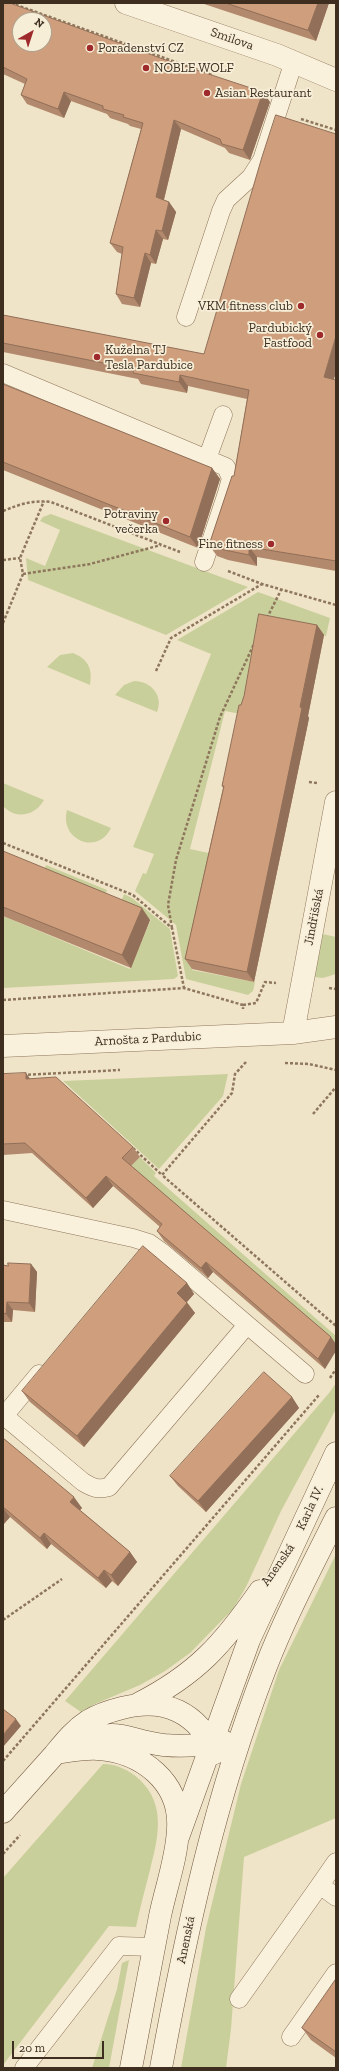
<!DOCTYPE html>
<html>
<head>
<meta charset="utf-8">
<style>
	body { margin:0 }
	#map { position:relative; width:339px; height:2071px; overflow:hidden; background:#f0e4c8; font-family:"Zilla Slab",serif }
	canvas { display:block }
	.frame { position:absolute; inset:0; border:4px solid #3d2e20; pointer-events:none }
	.north { position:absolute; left:12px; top:12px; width:40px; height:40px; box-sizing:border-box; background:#f7eed8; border:1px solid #ada18e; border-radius:50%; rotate:39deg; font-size:11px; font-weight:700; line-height:16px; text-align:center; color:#3d2e20 }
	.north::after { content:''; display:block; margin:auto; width:14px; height:18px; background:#9e2a2b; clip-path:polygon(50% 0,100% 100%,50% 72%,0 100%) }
	.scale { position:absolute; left:12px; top:2041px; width:92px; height:18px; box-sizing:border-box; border:2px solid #3d2e20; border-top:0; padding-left:5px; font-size:12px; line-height:14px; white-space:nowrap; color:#3d2e20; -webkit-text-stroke:3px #f7eed8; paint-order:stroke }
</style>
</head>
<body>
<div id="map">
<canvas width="339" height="2071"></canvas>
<div class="frame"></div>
<div class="north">N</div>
<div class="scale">20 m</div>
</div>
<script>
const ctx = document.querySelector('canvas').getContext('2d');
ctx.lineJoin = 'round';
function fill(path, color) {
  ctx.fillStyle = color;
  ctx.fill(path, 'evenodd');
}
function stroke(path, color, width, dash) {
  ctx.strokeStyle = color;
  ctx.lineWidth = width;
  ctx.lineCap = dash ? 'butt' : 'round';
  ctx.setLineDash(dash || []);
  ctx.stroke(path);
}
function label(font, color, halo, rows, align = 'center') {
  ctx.font = font + ' "Zilla Slab",serif';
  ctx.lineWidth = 3.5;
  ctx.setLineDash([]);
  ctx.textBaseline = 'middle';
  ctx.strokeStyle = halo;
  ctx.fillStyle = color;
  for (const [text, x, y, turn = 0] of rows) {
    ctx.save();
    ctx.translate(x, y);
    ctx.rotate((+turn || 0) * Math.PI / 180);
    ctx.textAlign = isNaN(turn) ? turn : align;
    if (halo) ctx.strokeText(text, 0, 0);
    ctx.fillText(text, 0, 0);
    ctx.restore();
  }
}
fill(new Path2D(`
	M51 514 248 587 166 635 28 580 26 558 45 566 60 530 40 521 43 517Z
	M258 592 330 618 326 636 322 635 246 715 225 711 190 849 218 855 192 970 255 982 253 991 248 995 186 979 176 925 135 891 143 873 146 874 154 854 133 847 211 654 177 640Z
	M73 653C88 659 93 669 90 685L47 667 60 655Z
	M134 681C151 681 164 696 157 712L115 695 124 685Z
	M3 783 44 800C35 816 16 820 3 806Z
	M67 810 111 828C98 856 59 840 67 810Z
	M46 865 107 890 103 901 42 876Z
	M124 894 132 898 170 929 178 976 174 979 3 988V916L130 969 151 919 149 920 119 907Z
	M323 934 336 937V974L323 978 314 977Z
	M228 1074 223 1096 159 1169 63 1081Z
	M140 1157 156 1173 154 1176 336 1336V1345L129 1168Z
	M336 1383V1409L281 1511 246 1587 233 1609 190 1653 165 1671 140 1685 95 1704 81 1712 65 1701 329 1393Z
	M336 1554V1818L244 1857 231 2029 226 2068H181L206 1928 241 1784 279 1670Z
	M103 1764C116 1764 129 1770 139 1779 167 1805 158 1838 150 1870 145 1889 140 1908 136 1927L109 1926 3 2065V1878Z
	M129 1960 109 2068H92L117 1989 122 1963Z`), '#c9cf9b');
const lane = new Path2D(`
	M186 317 221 211 226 200 251 177 262 160 294 61
	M3 373 226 467 231 478 227 493 204 562
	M207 459 223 415
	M3 1210 133 1238 149 1243 163 1253 305 1374
	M3 1415 83 1482C93 1488 98 1490 109 1487L247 1325
	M4 1416 39 1374
	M336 1862 320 1885 336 1897
	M239 1999 320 1885
	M291 2037 336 1973
	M24 2068 119 1946 154 1947`);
const street = new Path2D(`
	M126 3 277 55 336 80
	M293 1033 336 802
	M3 1046 293 1033 336 1027`);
const secondary = new Path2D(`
	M138 1704C197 1674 223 1644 260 1591
	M77 1744C120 1726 124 1740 164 1745 184 1747 204 1745 223 1741
	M56 1753C70 1751 84 1748 98 1749 142 1752 181 1782 178 1829 177 1858 166 1887 160 1916 150 1966 141 2017 131 2068
	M3 1812C20 1793 37 1774 54 1755 64 1743 74 1730 88 1721 98 1715 110 1711 122 1708 164 1697 198 1712 215 1753
	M177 1840 249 1640 336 1453
	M161 2068C186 1932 215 1798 265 1669 285 1617 311 1568 336 1518`);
stroke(lane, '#8d765c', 19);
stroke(street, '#8d765c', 23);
stroke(secondary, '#6f573f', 23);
stroke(new Path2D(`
	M11 3 212 75
	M301 119 336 130
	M3 511C20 504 33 500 51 502L180 552
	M3 560 20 558
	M228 571 262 584 336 605
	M23 574 90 564 161 545
	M267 618 281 590
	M3 623 23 574 20 558 44 501
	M156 671 171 638 262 584
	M309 782 317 783
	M3 843 133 895 172 928 184 988
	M172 928 168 905 176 860 220 717 254 644
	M329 988 336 989
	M3 1000 184 988 243 1005V1009
	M243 1005 256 1003 265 982 276 983
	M246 1062 235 1074 232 1093 162 1175 336 1326
	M285 1063 309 1064 336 1070
	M23 1075 120 1070
	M313 1114 336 1087
	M133 1148 162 1175
	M330 1378 336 1369
	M3 1620 62 1579
	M3 1761 319 1395
	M3 1854 20 1835`), '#8d765c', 2.5, [3, 2]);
stroke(lane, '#faf1dc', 18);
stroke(street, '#faf1dc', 22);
stroke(secondary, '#faf1dc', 22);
fill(new Path2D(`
	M3 3 270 102 250 160 229 153 225 148 181 129 164 200 169 202 176 212 168 240 163 239 156 264 151 263 140 307 122 304 116 294 122 254 117 252 110 243 141 129 130 126 128 124 110 118 107 114 71 101 64 118 27 104 21 95 25 84 3 74Z
	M201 3H329L316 41Z
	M3 315 336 380V571L257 557V566L228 560 217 556 209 545 234 476 247 399 188 386 187 393 141 384 138 379 3 352Z
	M3 384 212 468 220 479 198 548 3 470Z
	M317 625 324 635 308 716 309 718 307 728 254 982 192 969 185 959 223 788 222 786 241 705Z
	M3 851 150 920 131 968 3 916Z
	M3 1074 30 1079 133 1147 140 1157 131 1166 331 1337 325 1369 213 1272 208 1278 164 1241 157 1231 160 1227 113 1186 93 1208 32 1153 3 1155Z
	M31 1264 37 1272 35 1312 13 1310 12 1322H3V1265L8 1266Z
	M187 1283 194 1294 187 1302 195 1313 84 1447 30 1402 22 1391Z
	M292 1397 299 1408 206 1512 178 1486 170 1476Z
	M3 1438 82 1508 80 1510 130 1552 137 1562 118 1586 112 1581 106 1588 51 1544 47 1549 10 1517 3 1525Z
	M336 1979V2058L311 2040 302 2028Z`), '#b2896c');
fill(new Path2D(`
	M318 3H329L316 41 308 30Z
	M64 92 71 101 64 118 58 109Z
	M263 92 270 102 250 160 243 150Z
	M174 120 181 129 162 207 156 197Z
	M169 202 176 212 168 240 162 231Z
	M156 230 163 239 156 264 150 255Z
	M145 253 151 263 140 307 134 298Z
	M336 336V373L331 388 324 377Z
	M180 375 188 386 187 393 179 382Z
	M212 468 220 479 198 548 190 537Z
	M249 547 257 557V566L249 555Z
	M317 625 324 635 308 716 309 718 307 728 254 982 247 972Z
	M142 908 150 920 131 968 122 955Z
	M26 1073 33 1083 26 1079Z
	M106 1176 113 1186 93 1208 86 1198Z
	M206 1262 213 1272 208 1278 201 1268Z
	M31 1264 37 1272 35 1312 29 1303Z
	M187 1283 194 1294 185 1304 177 1293Z
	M7 1302 13 1310 12 1322 6 1314Z
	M187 1303 195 1313 84 1447 77 1436Z
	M331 1337 336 1344V1351L325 1369 318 1359Z
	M292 1397 299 1408 206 1512 198 1501Z
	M74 1497 82 1508 78 1512 70 1502Z
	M3 1508 10 1517 3 1525Z
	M44 1533 51 1544 47 1549 40 1538Z
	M130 1552 137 1562 118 1586 111 1575Z
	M104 1570 112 1581 106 1588 98 1578Z
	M16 1719 21 1726 3 1747V1735Z`), '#916f58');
const building = new Path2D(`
	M3 3H10L163 59 263 92 243 150 222 144 220 139 174 120 156 197 169 202 162 231 156 230 150 255 145 253 134 298 116 294 123 247 110 243 143 123 123 117 124 115 103 109V106L64 92 58 109 21 95 27 79 3 67ZM20 20H44V44H20Z
	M226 3H318L308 30Z
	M276 115 336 134V336L324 377 336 380V561L249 547V555L220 549 209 545 232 476H234L249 390 180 375 179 382 133 373 134 369 3 343V315L204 354 262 157Z
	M3 384 212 468 190 537 3 462Z
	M259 614 317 625 300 707 302 708 300 718 247 972 185 959 224 786H222L239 705H241L244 696Z
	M3 851 142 908 122 955 3 907Z
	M26 1073V1079L56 1077 133 1147 122 1158 331 1337 318 1359 206 1262 201 1268 157 1231 162 1224 106 1176 86 1198 25 1143 3 1144V1074Z
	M143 1246 187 1283 177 1293 187 1303 77 1436 22 1391Z
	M8 1263 31 1264 29 1303 7 1302 6 1314 3 1313V1265L8 1266Z
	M264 1372 292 1397 198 1501 170 1476Z
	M3 1438 74 1497 70 1502 130 1552 111 1575 104 1570 98 1578 44 1533 40 1538 3 1507Z
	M3 1709 16 1719 3 1735Z
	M336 1979V2052L302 2028Z`);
fill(building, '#cf9f7d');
stroke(building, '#916f58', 1);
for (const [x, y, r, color] of [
	[90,48,4,"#9e2a2b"],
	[146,68,4,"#9e2a2b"],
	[207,93,4,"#9e2a2b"],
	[301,306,4,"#9e2a2b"],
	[320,335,4,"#9e2a2b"],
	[97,357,4,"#9e2a2b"],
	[166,521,4,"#9e2a2b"],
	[271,544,4,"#9e2a2b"]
]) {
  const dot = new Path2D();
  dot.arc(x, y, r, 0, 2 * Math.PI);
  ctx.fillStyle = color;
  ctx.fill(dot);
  stroke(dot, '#f7eed8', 1.5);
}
label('13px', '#3d2e20', '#f7eed8', [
	["Smilova",232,39,19],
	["Jindřišská",314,917,-79],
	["Arnošta z Pardubic",148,1039,-3],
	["Karla IV.",310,1508,-65],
	["Anenská",278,1565,-55],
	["Anenská",186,1940,-78]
]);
label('13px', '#3d2e20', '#f7eed8', [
	["Poradenství CZ",98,48],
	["NOBLE WOLF",154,68],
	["Asian Restaurant",215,93],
	["VKM fitness club",293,306,"right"],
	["Pardubický",312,328,"right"],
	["Fastfood",312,343,"right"],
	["Kuželna TJ",105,350],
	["Tesla Pardubice",105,365],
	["Potraviny",158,514,"right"],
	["večerka",158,529,"right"],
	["Fine fitness",263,544,"right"]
], 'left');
</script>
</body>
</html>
